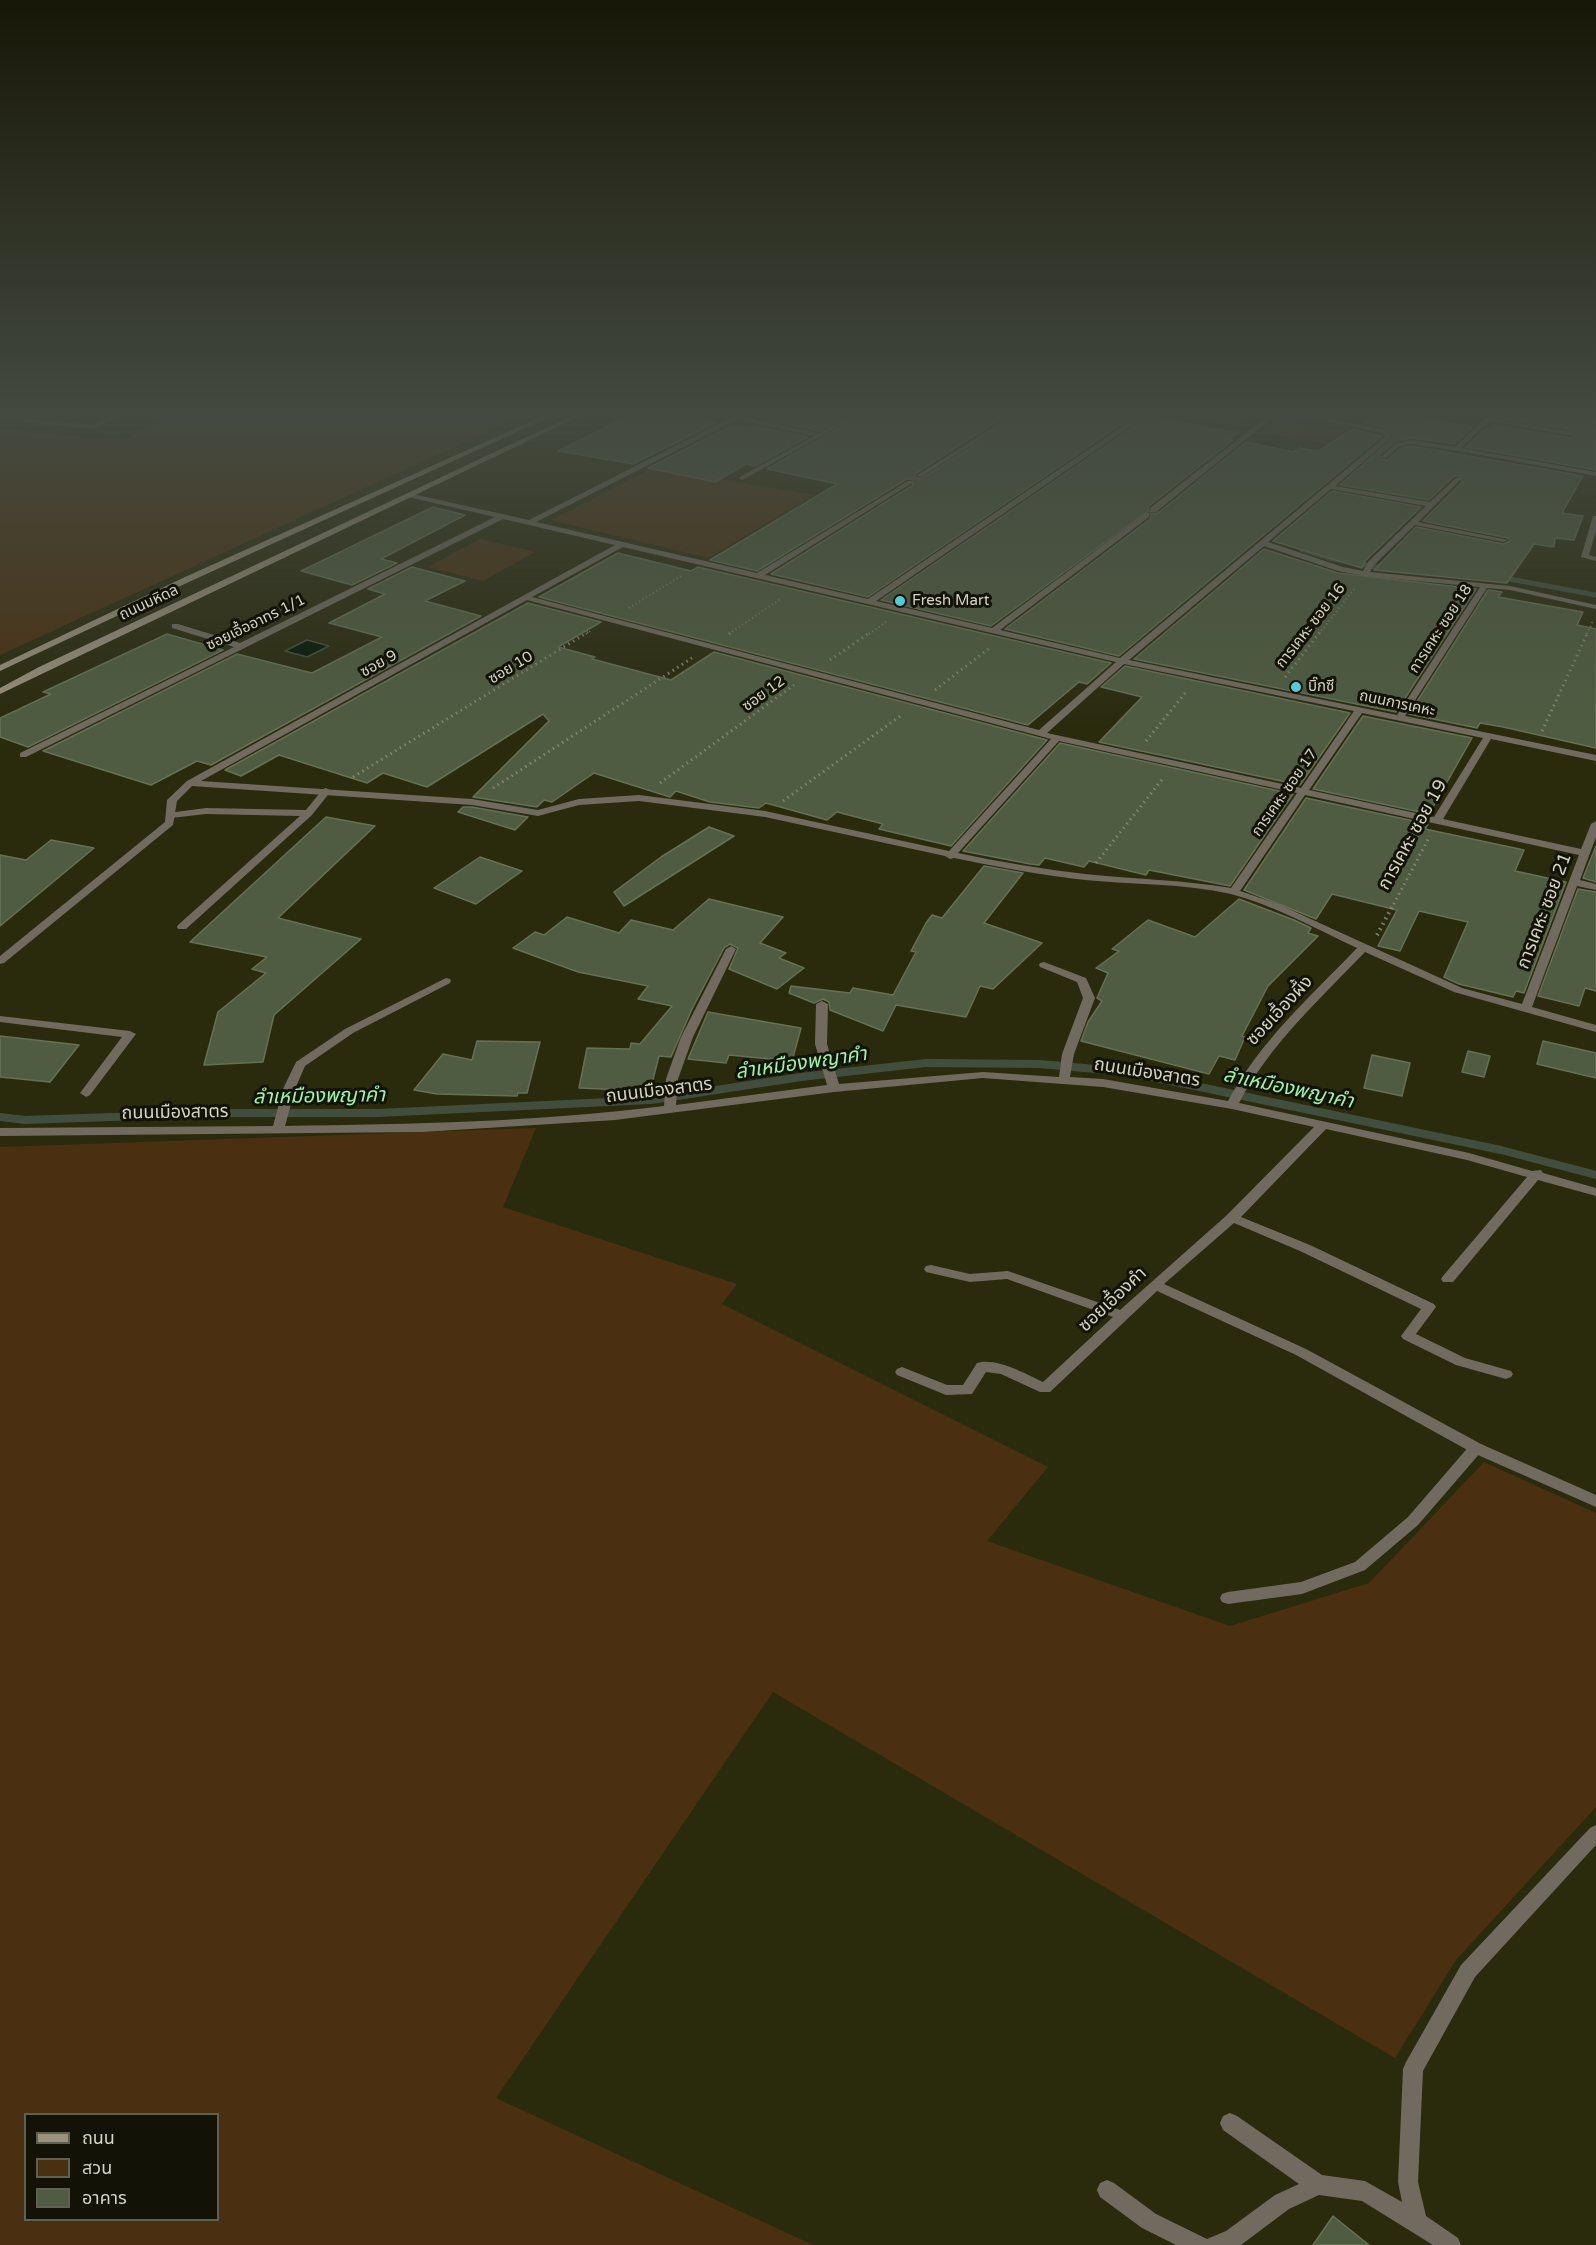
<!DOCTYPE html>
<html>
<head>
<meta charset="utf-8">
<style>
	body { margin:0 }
	#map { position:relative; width:1596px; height:2245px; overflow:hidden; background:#2a2a0d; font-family:"Varela Round","Noto Sans Thai",sans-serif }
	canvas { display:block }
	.legend { position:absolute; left:24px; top:2113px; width:195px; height:108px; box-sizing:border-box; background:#121206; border:2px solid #606052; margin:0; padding:8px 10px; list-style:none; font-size:18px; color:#d4d4c3 }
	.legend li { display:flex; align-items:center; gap:12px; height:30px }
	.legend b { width:30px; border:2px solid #606052 }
</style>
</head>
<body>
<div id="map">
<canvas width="1596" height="2245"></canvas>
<ul class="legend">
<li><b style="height:8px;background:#9a917d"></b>ถนน</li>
<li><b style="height:16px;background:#4a3010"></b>สวน</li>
<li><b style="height:16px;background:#4f5c41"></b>อาคาร</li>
</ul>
</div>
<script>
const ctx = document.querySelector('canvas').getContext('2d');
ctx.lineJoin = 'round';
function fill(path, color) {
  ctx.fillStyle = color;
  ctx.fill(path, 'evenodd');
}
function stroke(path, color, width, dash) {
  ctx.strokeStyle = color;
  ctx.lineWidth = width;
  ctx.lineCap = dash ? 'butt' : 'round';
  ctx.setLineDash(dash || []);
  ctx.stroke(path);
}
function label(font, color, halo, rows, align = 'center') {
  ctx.font = font + ' "Varela Round","Noto Sans Thai",sans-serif';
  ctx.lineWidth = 6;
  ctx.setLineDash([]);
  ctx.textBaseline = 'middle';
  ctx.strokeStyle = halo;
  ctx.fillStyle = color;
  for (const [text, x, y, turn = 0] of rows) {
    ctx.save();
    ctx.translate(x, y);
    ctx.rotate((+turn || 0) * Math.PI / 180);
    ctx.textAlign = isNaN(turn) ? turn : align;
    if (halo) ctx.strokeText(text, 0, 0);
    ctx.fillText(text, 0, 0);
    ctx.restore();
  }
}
fill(new Path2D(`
	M170 415H524L0 655V429L122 441Z
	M1169 415H1249L1234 427Z
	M1277 419 1364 434 1349 448 1261 432Z
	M653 468 814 495 708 558 551 520Z
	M480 539 535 552 483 581 428 567Z
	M536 1128 503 1207 737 1284 722 1304 1048 1467 987 1541 1230 1626 1369 1583 1484 1462 1596 1513V1807L1456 1960 1395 2058 773 1692 496 2098 813 2245H0V1147ZM26 2114H218V2220H26Z`), '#4a3010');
const water = new Path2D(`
	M307 640 329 646 307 657 285 651Z`);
fill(water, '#021505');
stroke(water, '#414e3e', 1.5);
stroke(new Path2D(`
	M1138 510 1167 515
	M1301 549 1332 559 1388 569
	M1499 577 1596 595`), '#414e3e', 5);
stroke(new Path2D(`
	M0 1117 25 1120 228 1113H378L651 1100 801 1077 926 1063 1040 1064 1128 1072 1501 1150 1596 1175`), '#414e3e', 8);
const building = new Path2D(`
	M630 415H682L717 422 633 464 558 451Z
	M774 415H847L819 431 766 420Z
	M862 415H1007L915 474 914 477 921 479 1022 415H1135L868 597 771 574 913 485 912 479H907L757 571 710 560 837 484 767 469Z
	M1374 415H1401L1473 427 1454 444 1412 438 1396 441 1379 455 1381 459 1387 460 1401 448 1412 446 1583 476 1562 513 1583 516 1574 540 1555 538 1554 547 1534 544 1507 583 1374 570 1416 527 1504 544 1510 541 1508 538 1423 521 1462 482 1460 476H1454L1429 500 1340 485 1394 437 1387 428 1363 423Z
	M1502 415H1596V470L1466 447 1485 429H1490L1494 425 1572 438 1577 435 1572 430 1500 418Z
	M1149 416 1238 433 1230 439 1233 440 1149 506 1148 511 991 626 881 600Z
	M733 425 751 428 755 426 808 437 755 466 746 464 715 482 648 468Z
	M1353 429 1382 436 1119 656 1005 629 1150 519 1151 514H1157L1246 442 1293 452 1299 448 1319 451Z
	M1332 491 1421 507 1366 560 1362 568 1273 541Z
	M433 507 465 515 381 559 397 563 352 585 301 571Z
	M1264 549 1338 573 1476 589 1396 712 1134 659Z
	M618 553 691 571 698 567 1111 663 1087 684 1079 682 1028 725 539 597Z
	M412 567 465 581 425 601 481 616 211 765 197 761 151 785 43 751 237 654 312 673 382 637 329 623 385 594 368 589Z
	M1488 590 1502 592 1498 597 1583 612 1577 625 1596 629V748L1503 727 1480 723 1477 728 1409 714Z
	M528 603 601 622 558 647 595 657 592 659 671 680 714 652 1047 740 951 846 879 829 883 824 837 812 827 820 766 803 759 808 710 802 676 791 670 797 594 773 552 802 544 800 537 807 473 797 549 721 543 714 427 787 383 773 367 783 279 755 241 776 225 770Z
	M167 634 223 650 28 747 0 737V718L51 694 43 692Z
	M1125 666 1350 713 1300 785 1099 742 1142 697 1101 687Z
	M1363 716 1472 738 1429 814 1313 789Z
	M1060 743 1293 794 1230 886 1149 870 1146 875 1089 861 1084 867 1045 858 1039 865 1030 864 963 851Z
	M1306 798 1428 824 1425 829 1524 850 1515 871 1566 882 1524 993 1516 991 1513 997 1459 984 1444 977 1468 922 1419 911 1400 951 1378 946 1397 910 1332 894 1316 919 1244 890Z
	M463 807H472L528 817 515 830 458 812Z
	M326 817 375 826 278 918 361 939 274 1015 263 1062 204 1065 218 1012 266 973 252 969 267 957 190 942Z
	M709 827 734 836 624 906 614 892 661 857Z
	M51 840 94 848 0 926V855L26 860Z
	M1596 846V882L1583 878Z
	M480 857 522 871 476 904 434 888Z
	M984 866 1023 873 984 923 1042 943 993 989 980 986 966 1017 896 1005 883 1031 830 1010 829 1002 823 999 814 1003 789 993 791 986 850 993 853 988 893 995 916 952 911 951 926 923 932 915 942 918Z
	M1578 889 1596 892V991L1585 988 1579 1006 1538 996Z
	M709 899 783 917 760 943 786 953 779 958 804 968 777 989 729 969 738 948 730 944 724 948 692 1009 671 1057 659 1056 650 1091 579 1088 587 1048 630 1049 631 1043 640 1044 672 1006 638 999 648 986 578 972 513 948 535 932 544 935 567 917 619 933 631 920 673 930Z
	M1239 899 1294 920 1311 928 1308 933 1318 936 1268 986 1242 1036 1245 1037 1235 1060 1219 1056 1209 1074 1081 1041 1088 1022 1102 1001 1097 998 1108 973 1096 968 1119 951 1112 949 1148 920 1195 937Z
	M708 1012 801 1028 792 1061 729 1055 726 1063 688 1059Z
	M0 1036 79 1045 50 1082 0 1077Z
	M477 1041 540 1042 527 1093H518L517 1096 437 1094 414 1090 443 1054 472 1060Z
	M1543 1041 1596 1053V1078L1537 1064Z
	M1468 1051 1490 1056 1484 1077 1462 1072Z
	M1372 1055 1410 1063 1402 1096 1364 1088Z
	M1333 2216 1369 2245H1313Z`);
fill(building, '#4f5c41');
stroke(building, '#647155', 1.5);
stroke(new Path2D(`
	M629 608 681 576
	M586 634 592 630
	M729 634 782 598
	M869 634 886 622
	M1319 634 1354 589
	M1587 634 1593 621`), '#84846e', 2, [1, 3]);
stroke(new Path2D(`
	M729 634 731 632
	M830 660 871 632
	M1285 677 1320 632
	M935 690 991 647
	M1542 731 1588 632
	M1146 741 1187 691
	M353 777 588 632
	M660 783 794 685
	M493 788 692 658
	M783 801 903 714
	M1096 863 1164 777
	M1391 909 1430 836`), '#84846e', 3, [1.5, 4]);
stroke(new Path2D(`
	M1377 935 1392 907`), '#84846e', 4, [1.5, 4.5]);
fill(new Path2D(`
	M1489 418 1572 432 1575 434 1572 436 1487 421 1486 420Z
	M1412 440 1456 447 1459 449 1456 451 1412 444 1400 446 1386 458 1381 457 1396 443Z
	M326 788 331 791 312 815 186 929H178L177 927 178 925 300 816 206 814 171 818 166 815 168 813 206 808 306 810 323 789Z
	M1476 1443 1481 1444 1483 1448 1481 1452 1418 1525 1365 1570 1302 1594 1228 1604 1222 1602 1220 1598 1222 1594 1228 1592 1301 1582 1355 1562 1408 1517 1471 1444Z`), '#716b5f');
fill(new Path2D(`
	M111 415H119L94 429 0 420V416L93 425Z
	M736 415H745L742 417 819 433 852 415H860L742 480 739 478 740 477 814 436 737 420 536 522 757 573 908 481H912V483L765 575 868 599 1139 415H1147L876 601 992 628 1146 513H1149V517L1000 630 1120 658 1385 437 1383 433 1293 415H1309L1387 430 1392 437 1335 486 1430 502 1456 478H1460V480L1418 522 1508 540 1504 542 1415 525 1374 565 1370 572 1510 586 1596 605V609L1510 590 1487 588 1405 716 1596 755V761L1491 739 1443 819 1581 849 1591 824 1596 821V837L1580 880 1596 884V890L1577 886 1532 1007 1596 1025V1032L1454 992 1365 952C1320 999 1270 1044 1239 1103L1469 1153 1532 1171 1541 1170 1543 1173 1596 1188V1196L1538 1180 1453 1282H1443L1441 1279 1443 1276 1527 1177 1467 1160 1326 1129 1241 1217 1310 1245 1434 1304 1436 1307 1416 1334 1465 1358 1511 1371 1513 1374 1511 1377 1506 1379 1456 1365 1403 1339 1401 1336 1421 1309 1300 1251 1234 1223 1164 1284 1306 1349 1481 1444 1596 1495V1507L1471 1452 1296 1355 1157 1291 1050 1392H1040L1001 1374 986 1372 972 1394 946 1395 897 1375 895 1372 897 1369 902 1367 947 1385H963L977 1363C996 1357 1026 1374 1043 1382L1113 1317 1007 1279 970 1282 926 1272 924 1269 926 1266 931 1265 970 1274 1008 1271 1120 1310 1227 1215 1314 1127 1232 1109 1103 1087 983 1078 834 1092 615 1120 422 1132 0 1136V1128L273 1126 283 1089 296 1062 345 1029 446 978 450 979 451 981 450 983 353 1033 305 1066 295 1089 285 1126C411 1124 539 1122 664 1106L666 1079 681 1037 726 949 731 946 736 949 693 1037 678 1079 676 1105 827 1085 815 1044 816 1004 822 1001 828 1004 827 1044 839 1084 983 1072 1059 1077 1062 1054 1083 998 1077 982 1040 967 1039 965 1040 963 1044 962 1086 978 1095 998 1074 1054 1070 1077 1103 1079 1228 1101C1260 1041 1311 996 1357 948 1316 929 1274 905 1231 894 1183 883 1133 885 1085 880 1041 875 997 867 954 858L950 859 945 856 765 817 639 801 579 805 538 816 472 805 192 786 177 801 173 825 4 963 0 964V956L165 822 167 800 187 781 615 545 503 519 26 757H20V753L234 647 172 628V624H178L240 643 495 517 408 497V493L529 520ZM1331 489 1426 506 1368 562 1363 571 1343 567 1268 542ZM1264 546 1338 571 1365 576 1480 587 1397 715 1129 660ZM623 547 1116 662 1039 730 532 597ZM527 600 1051 739 949 851 765 811 639 795 579 799 538 810 472 799 201 781ZM1124 664 1354 711 1301 788 1047 733ZM1362 713 1483 738 1434 817 1309 790ZM1059 741 1297 793 1231 888C1183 880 1134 879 1085 874 1043 869 1000 862 958 853ZM1305 795 1579 855 1522 1004 1462 988 1278 904 1240 891Z
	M1012 415H1020L921 477 916 476Z
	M1269 415H1276L1156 512H1150V508Z
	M1489 415H1496L1461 448 1596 472V476L1454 450V448Z
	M1593 516H1596V531L1589 555 1596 557V561L1581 557Z
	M0 1016 130 1031 136 1034 90 1095 86 1097 80 1093 122 1037 0 1022Z
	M1596 1825V1845L1475 1977 1423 2071 1418 2182 1426 2216 1458 2238 1461 2245H1433L1362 2201 1319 2195 1289 2209 1241 2245H1176L1142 2228 1100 2197 1097 2190 1100 2183 1107 2180 1114 2183 1156 2214 1207 2239 1226 2231 1275 2195 1299 2184 1223 2130 1220 2123 1223 2116 1230 2113 1237 2116 1322 2175 1365 2181 1402 2202 1398 2182 1403 2069 1406 2062 1461 1965 1590 1828Z`), '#716b5f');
fill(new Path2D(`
	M545 415H554L191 581 0 671V665L185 577Z
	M573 415H582L0 694V688L39 667Z`), '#9a917d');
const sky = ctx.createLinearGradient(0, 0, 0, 730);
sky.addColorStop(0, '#171707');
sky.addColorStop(0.57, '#444a40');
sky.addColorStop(1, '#444a4000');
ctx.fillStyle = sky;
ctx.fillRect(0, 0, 1596, 730);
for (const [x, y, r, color] of [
	[900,601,6,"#53cbdb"],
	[1296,687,6,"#53cbdb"]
]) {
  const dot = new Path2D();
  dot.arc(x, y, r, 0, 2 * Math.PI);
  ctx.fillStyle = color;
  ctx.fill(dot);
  stroke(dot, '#121206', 2);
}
label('15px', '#d4d4c3', '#121206', [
	["Fresh Mart",912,601],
	["บิ๊กซี",1308,687]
], 'left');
label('15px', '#d4d4c3', '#121206', [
	["ถนนมหิดล",149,603,-25],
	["ซอยเอื้ออาทร 1/1",256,623,-26],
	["การเคหะ ซอย 16",1311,626,-52],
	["การเคหะ ซอย 18",1441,629,-57],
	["ซอย 9",379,664,-29],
	["ซอย 10",511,668,-31],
	["ซอย 12",764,694,-36],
	["ถนนการเคหะ",1397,704,12],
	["การเคหะ ซอย 17",1285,793,-55]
]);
label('18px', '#d4d4c3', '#121206', [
	["การเคหะ ซอย 19",1413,835,-61],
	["การเคหะ ซอย 21",1545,911,-69],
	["ซอยเอื้องผื้ง",1280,1011,-47],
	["ถนนเมืองสาตร",1147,1073,9],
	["ถนนเมืองสาตร",659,1091,-7],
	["ถนนเมืองสาตร",175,1113,-1],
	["ซอยเอื้องคำ",1113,1300,-43]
]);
label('italic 20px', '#99f4a7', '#121206', [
	["ลำเหมืองพญาคำ",801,1064,-8],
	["ลำเหมืองพญาคำ",1288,1089,12],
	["ลำเหมืองพญาคำ",319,1097,-1]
]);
</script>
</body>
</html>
